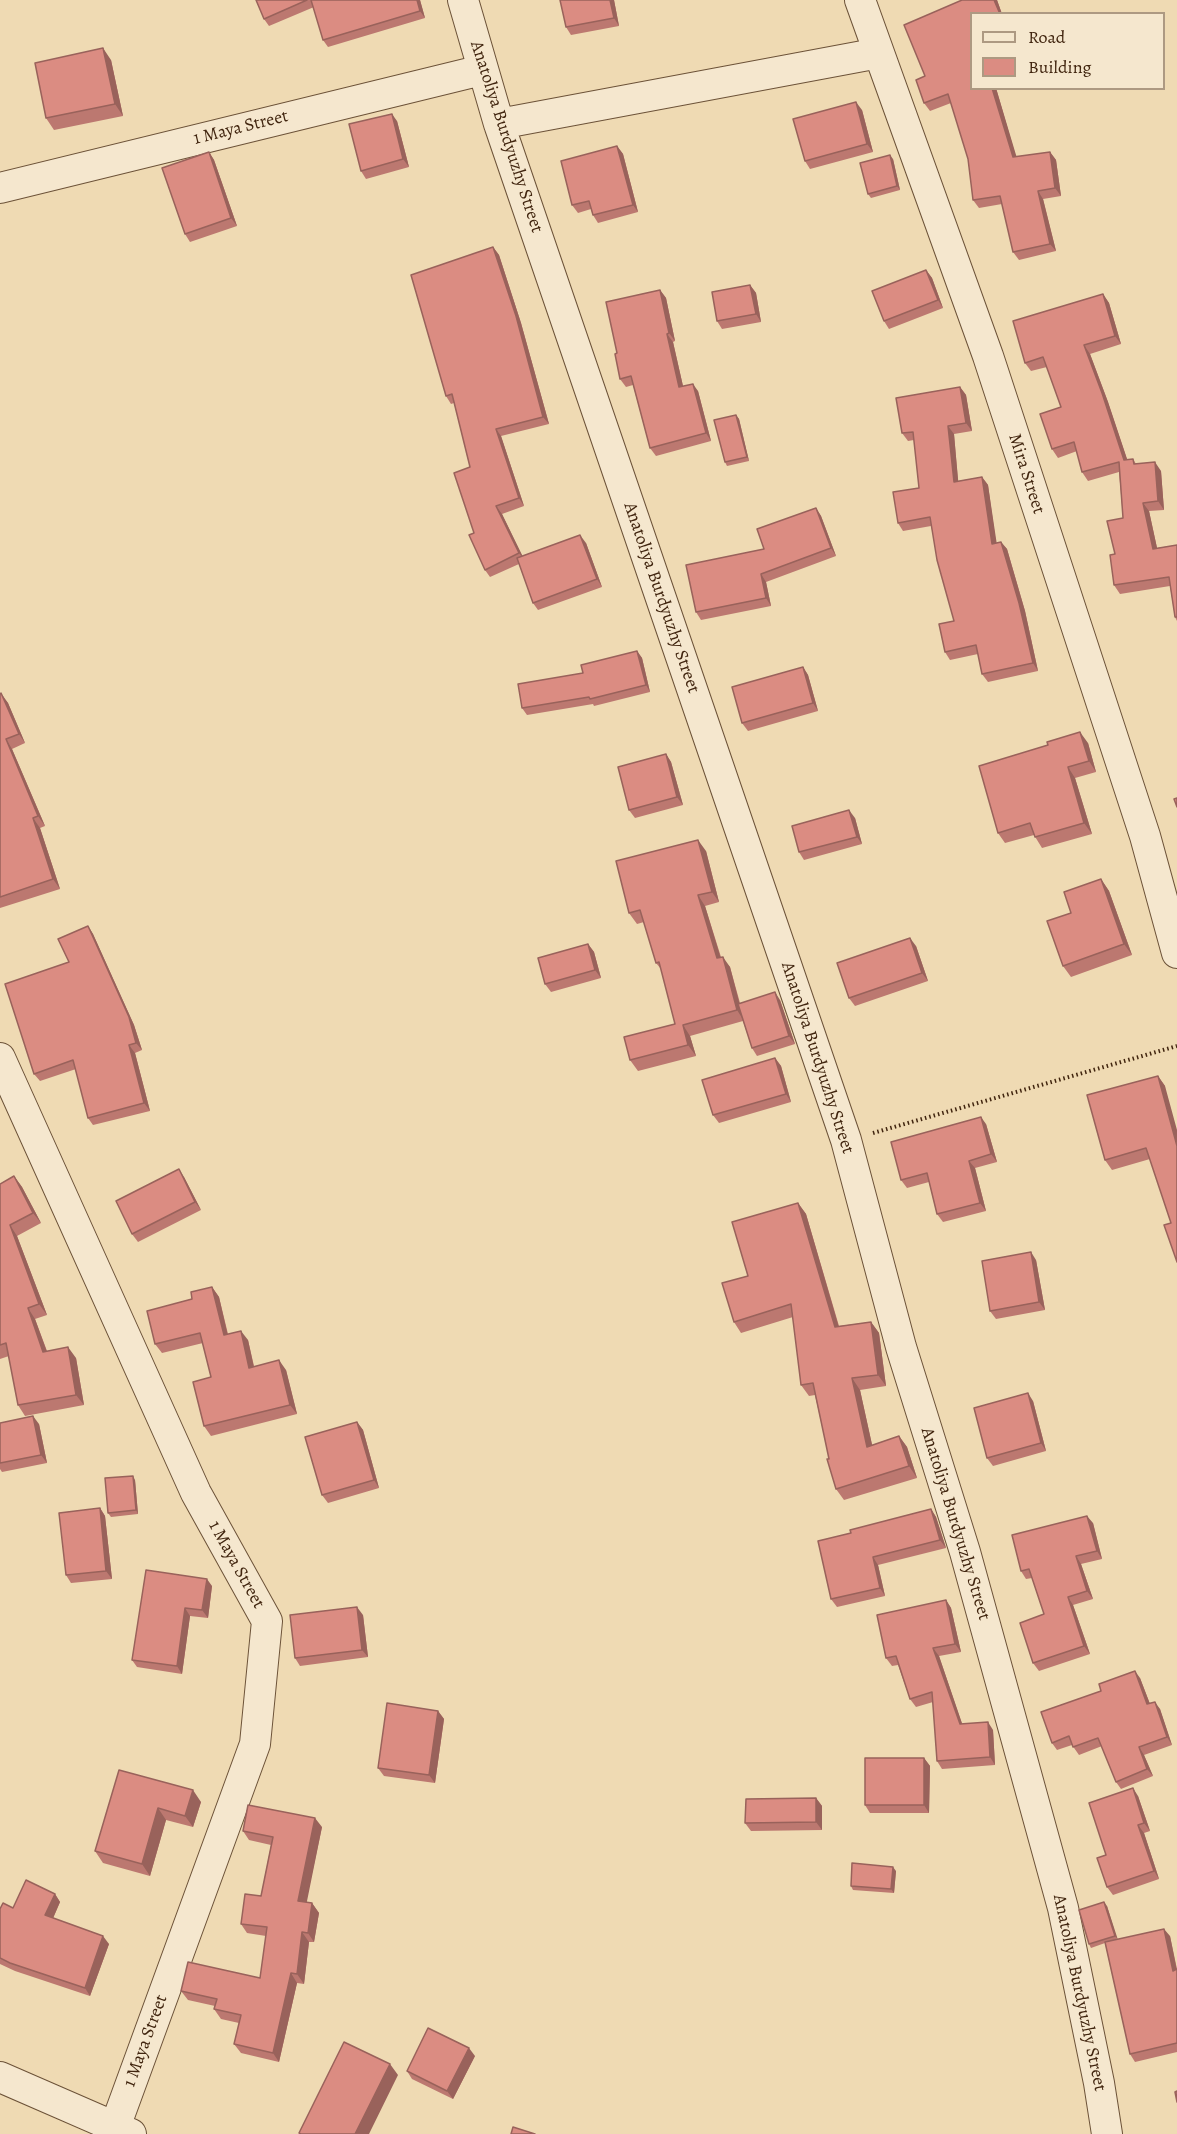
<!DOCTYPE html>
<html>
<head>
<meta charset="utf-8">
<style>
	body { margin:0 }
	#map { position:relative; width:1177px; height:2134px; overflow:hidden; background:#efdab3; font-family:Alegreya,serif }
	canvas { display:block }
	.legend { position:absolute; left:970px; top:12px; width:195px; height:78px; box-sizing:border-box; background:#f5e7ce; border:2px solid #ad9982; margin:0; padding:8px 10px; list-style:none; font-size:18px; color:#41250f }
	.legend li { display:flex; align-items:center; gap:12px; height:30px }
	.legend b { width:30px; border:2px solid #ad9982 }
</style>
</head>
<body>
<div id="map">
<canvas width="1177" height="2134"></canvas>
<ul class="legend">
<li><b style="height:8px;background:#f5e7ce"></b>Road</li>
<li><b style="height:16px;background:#db8c82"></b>Building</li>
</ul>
</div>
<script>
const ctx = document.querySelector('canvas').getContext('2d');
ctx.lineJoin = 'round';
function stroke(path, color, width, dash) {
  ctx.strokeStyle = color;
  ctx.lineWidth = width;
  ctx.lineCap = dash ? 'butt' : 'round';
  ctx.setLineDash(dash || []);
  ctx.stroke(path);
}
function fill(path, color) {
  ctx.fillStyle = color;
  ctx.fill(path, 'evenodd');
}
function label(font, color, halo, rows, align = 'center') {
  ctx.font = font + ' Alegreya,serif';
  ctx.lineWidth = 5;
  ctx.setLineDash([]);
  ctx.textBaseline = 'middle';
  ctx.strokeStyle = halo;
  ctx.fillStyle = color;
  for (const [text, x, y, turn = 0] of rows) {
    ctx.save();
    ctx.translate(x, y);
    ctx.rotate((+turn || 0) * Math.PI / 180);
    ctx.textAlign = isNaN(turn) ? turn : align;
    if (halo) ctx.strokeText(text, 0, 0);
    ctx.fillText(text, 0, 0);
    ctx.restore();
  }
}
const minor = new Path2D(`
	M463 0 499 124 846 1140 901 1347 965 1552 1063 1908 1099 2083 1107 2134
	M860 0 988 356 1145 836 1177 953
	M499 124 879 53
	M0 188 482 70
	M0 1058 196 1493 267 1621 255 1744 115 2127
	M0 2077 131 2134`);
stroke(minor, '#6c5238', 32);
stroke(new Path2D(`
	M873 1133 1177 1046`), '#41250f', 4, [1.5, 3]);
stroke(minor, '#f5e7ce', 30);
fill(new Path2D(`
	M256 0H420L425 18 328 47 323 40 314 7 269 26 264 19Z
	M614 0 619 26 571 35 566 27Z
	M962 0H997L1002 14H972V88H996L1016 157 1050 152 1056 160 1061 196 1043 199 1056 251 1019 260 1013 252 1002 204 979 208 973 200 968 159 951 103 930 111 924 103 925 76Z
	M111 60 123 116 54 130 46 118Z
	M862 110 873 152 810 169 805 161Z
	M397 121 409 167 366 179 361 171Z
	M617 146 623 154 638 212 598 223 593 215 591 209 578 213 572 205Z
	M209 152 214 160 237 226 190 242 185 234Z
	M893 159 900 190 871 198 868 194Z
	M493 247 499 255 521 323 549 424 501 436 524 506 502 514 522 556 586 543 602 587 538 610 533 603 519 564 490 577 485 570 474 533 470 467 454 403 451 404 446 396Z
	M926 270 932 278 943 308 889 329 884 321Z
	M750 285 756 293 761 322 722 329 717 321Z
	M660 290 666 298 675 341 673 342 683 386 698 391 711 441 656 456 650 448 633 385 626 387 620 379 617 353Z
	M1103 294 1109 303 1121 344 1090 354 1108 402 1127 459H1133L1136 464 1161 471 1164 510 1149 511 1157 548 1177 545V621L1175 617 1170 586 1120 594 1114 585 1115 554 1123 518 1119 472 1088 481 1082 472 1077 451 1058 458 1052 449 1061 407 1047 367 1031 371 1025 363Z
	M960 387 966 395 972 431 954 434 958 481 982 477 988 485 996 543 1001 542 1007 549 1025 611 1038 671 988 682 982 674 978 654 950 660 945 652 954 621 931 526 903 531 898 523 919 488 914 440 908 441 902 433Z
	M736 415 739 419 749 461 727 466 725 462Z
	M816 508 821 516 836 556 766 582 771 606 701 620 696 612 764 549Z
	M637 651 642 658 650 692 594 706 593 704 527 715 522 708 583 673Z
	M803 667 808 675 818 711 748 731 742 723Z
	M0 694 8 703 25 743 12 749 45 826 40 828 60 889 0 908Z
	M1088 743 1096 772 1075 778 1092 834 1042 848 1034 835 1005 843 998 833Z
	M666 754 671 762 683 805 635 818 629 810Z
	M855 818 862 844 804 860 799 852Z
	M706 851 719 902 705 906 721 957 730 967 740 1003 780 1000 795 1044 757 1056 752 1048 743 1021 690 1036 696 1056 638 1071 630 1060 675 1024 661 969 656 963 644 922 637 924 629 913Z
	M1101 879 1109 891 1132 955 1071 977 1063 966 1071 913Z
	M88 926 93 934 134 1025 142 1050 135 1053 150 1111 93 1125 88 1118 76 1069 40 1081 34 1074 69 962Z
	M588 944 594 952 601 978 551 992 545 984Z
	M916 946 928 981 855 1006 849 998Z
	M775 1058 781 1066 791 1102 719 1123 713 1115Z
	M1158 1076 1165 1086 1177 1262 1171 1223 1150 1159 1112 1170 1105 1160Z
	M986 1124 997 1162 975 1168 986 1211 943 1222 937 1214 929 1182 907 1188 901 1180Z
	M14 1176 22 1187 41 1223 17 1236 47 1315 35 1319 47 1351 76 1358 84 1405 25 1416 18 1405 9 1356 0 1359V1184Z
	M184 1177 201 1210 138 1242 132 1234Z
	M798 1203 806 1214 839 1326 871 1322 879 1333 886 1386 860 1390 872 1445 899 1436 907 1447 917 1478 844 1500 836 1489 815 1395 809 1396 801 1385 793 1317 741 1333 734 1322 748 1276Z
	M1036 1260 1045 1310 996 1319 990 1311Z
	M212 1287 219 1297 228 1334 248 1340 254 1366 286 1370 297 1414 211 1436 204 1426 211 1377 203 1343 162 1353 155 1344 192 1299Z
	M1033 1401 1046 1451 993 1466 987 1458Z
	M357 1422 363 1430 379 1488 328 1503 322 1495Z
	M0 1423 39 1424 47 1463 2 1472 0 1469Z
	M135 1480 138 1514 111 1517 108 1513Z
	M100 1508 105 1516 112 1579 71 1583 66 1575Z
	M931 1509 936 1517 946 1548 878 1565 885 1596 837 1607 831 1599 851 1533Z
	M1093 1523 1102 1559 1081 1564 1093 1599 1073 1605 1090 1654 1039 1671 1033 1663 1044 1614 1032 1578 1026 1579 1021 1571Z
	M146 1570 212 1586 208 1618 190 1616 182 1674 137 1667 132 1660Z
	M946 1600 951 1608 961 1652 939 1656 962 1724 993 1730 995 1765 942 1769 937 1761 933 1702 916 1707 910 1699 898 1665 892 1666 886 1658Z
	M363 1615 368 1657 300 1666 295 1658Z
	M1140 1678 1150 1704 1160 1709 1172 1745 1144 1755 1153 1776 1121 1789 1116 1782 1102 1746 1079 1755 1072 1745 1057 1750 1052 1743Z
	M438 1711 444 1719 435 1783 384 1776 378 1768Z
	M924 1758 930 1766 929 1813H870L865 1805Z
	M119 1770 201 1802 193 1827 166 1820 150 1876 103 1863 95 1851Z
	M1138 1796 1150 1831 1144 1833 1159 1879 1113 1895 1107 1887 1106 1855Z
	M816 1798 822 1806V1830L751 1831 745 1823Z
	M322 1827 306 1902 312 1903 319 1913 314 1942H309L304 1984 297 1983 279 2062 241 2053 234 2044 239 2023 221 2019 214 2009 215 2006 188 2000 181 1991 260 1978 266 1936 247 1933 241 1924 261 1896 271 1845 249 1840 243 1831Z
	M896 1871 894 1893 853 1890 851 1886Z
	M55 1894 60 1902 53 1918 109 1944 90 1996 15 1971 0 1964V1909L13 1908Z
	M1107 1906 1117 1939 1170 1936 1177 1969V2052L1135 2062 1130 2054 1105 1943 1091 1948 1089 1944Z
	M475 2056 453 2099 412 2079 407 2071Z`), '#bc7870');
fill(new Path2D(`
	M417 0H420L425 18 420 11Z
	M610 0H614L619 26 614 18Z
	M994 0H997L1002 14H1000Z
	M103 48 111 60 123 116 115 104Z
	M992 88H996L1019 165 1013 157Z
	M856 102 862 110 873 152 867 144Z
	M392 114 397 121 409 167 403 159Z
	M617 146 623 154 638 212 633 205Z
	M209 152 214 160 237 226 231 218Z
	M1050 152 1056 160 1061 196 1055 188Z
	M890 155 893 159 900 190 897 186Z
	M1038 191 1043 199 1056 251 1050 244Z
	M493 247 499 255 521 323 549 424 543 417Z
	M926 270 932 278 943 308 938 300Z
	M750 285 756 293 761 322 756 314Z
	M660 290 666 298 675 341 669 333Z
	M1103 294 1109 303 1121 344 1115 336Z
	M667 334 673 342 685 395 679 387Z
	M1084 345 1090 354 1108 402 1130 468 1124 460Z
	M693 384 698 391 711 441 706 433Z
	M960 387 966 395 972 431 966 423Z
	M736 415 739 419 749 461 747 457Z
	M948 426 954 434 959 490 954 482Z
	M496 429 501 436 524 506 519 498Z
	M1155 462 1161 471 1164 510 1158 501Z
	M982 477 988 485 998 552 992 544Z
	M1143 503 1149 511 1159 557 1153 549Z
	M496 506 502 514 525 561 519 553Z
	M816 508 821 516 836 556 831 548Z
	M580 535 586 543 602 587 597 579Z
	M1001 542 1007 549 1025 611 1038 671 1033 663Z
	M761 574 766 582 771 606 766 598Z
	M637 651 642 658 650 692 646 685Z
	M803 667 808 675 818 711 813 703Z
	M1 693 8 703 25 743 19 734Z
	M1080 732 1088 743 1096 772 1089 761Z
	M6 739 12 749 45 826 38 816Z
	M666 754 671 762 683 805 677 797Z
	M1068 767 1075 778 1092 834 1084 823Z
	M849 810 855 818 862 844 857 837Z
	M33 818 40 828 60 889 53 879Z
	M698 840 706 851 719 902 712 892Z
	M1101 879 1109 891 1132 955 1124 944Z
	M698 895 705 906 724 969 717 958Z
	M88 926 93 934 134 1025 142 1050 136 1043Z
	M910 938 916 946 928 981 922 973Z
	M588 944 594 952 601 978 595 970Z
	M723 957 730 967 744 1021 737 1010Z
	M775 992 780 1000 795 1044 789 1036Z
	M683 1025 690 1036 696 1056 688 1045Z
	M129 1045 135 1053 150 1111 144 1103Z
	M775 1058 781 1066 791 1102 786 1094Z
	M1158 1076 1165 1086 1177 1130V1146Z
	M981 1117 986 1124 997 1162 991 1154Z
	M969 1161 975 1168 986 1211 980 1203Z
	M179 1169 184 1177 201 1210 195 1202Z
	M14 1176 22 1187 41 1223 33 1213Z
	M798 1203 806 1214 842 1338 835 1327Z
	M10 1225 17 1236 47 1315 39 1304Z
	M1031 1252 1036 1260 1045 1310 1039 1302Z
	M212 1287 219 1297 230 1345 224 1335Z
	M28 1308 35 1319 51 1363 43 1352Z
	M871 1322 879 1333 886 1386 878 1375Z
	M241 1331 248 1340 256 1377 249 1368Z
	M68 1347 76 1358 84 1405 76 1395Z
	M279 1360 286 1370 297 1414 290 1405Z
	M852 1378 860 1390 875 1458 867 1447Z
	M1028 1393 1033 1401 1046 1451 1041 1443Z
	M33 1416 39 1424 47 1463 41 1455Z
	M357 1422 363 1430 379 1488 374 1480Z
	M899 1436 907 1447 917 1478 909 1466Z
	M133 1476 135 1480 138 1514 136 1510Z
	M100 1508 105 1516 112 1579 106 1571Z
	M931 1509 936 1517 946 1548 940 1540Z
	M1087 1516 1093 1523 1102 1559 1097 1551Z
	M1076 1556 1081 1564 1093 1599 1087 1591Z
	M873 1557 878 1565 885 1596 880 1588Z
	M207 1579 212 1586 208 1618 202 1610Z
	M1068 1597 1073 1605 1090 1654 1084 1646Z
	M946 1600 951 1608 961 1652 955 1644Z
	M357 1607 363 1615 368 1657 362 1650Z
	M185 1608 190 1616 182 1674 177 1666Z
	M933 1648 939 1656 965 1732 960 1724Z
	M1135 1671 1140 1678 1153 1712 1147 1704Z
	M1155 1702 1160 1709 1172 1745 1167 1737Z
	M438 1711 444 1719 435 1783 429 1775Z
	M988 1722 993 1730 995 1765 990 1757Z
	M1139 1747 1144 1755 1153 1776 1147 1769Z
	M924 1758 930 1766 929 1813 924 1805Z
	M1133 1788 1138 1796 1150 1831 1144 1823Z
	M193 1790 201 1802 193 1827 185 1816Z
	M816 1798 822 1806V1830L816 1822Z
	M158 1808 166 1820 150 1876 142 1864Z
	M315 1818 322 1827 305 1911 298 1901Z
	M1138 1825 1144 1833 1159 1879 1154 1871Z
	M893 1867 896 1871 894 1893 891 1889Z
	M55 1894 60 1902 51 1923 45 1915Z
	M1104 1902 1107 1906 1118 1940 1115 1936Z
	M312 1903 319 1913 314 1942 308 1933Z
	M1164 1929 1170 1936 1177 1971H1173Z
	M302 1932 309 1942 304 1984 297 1974Z
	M103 1936 109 1944 90 1996 85 1988Z
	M291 1973 297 1983 279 2062 273 2053Z
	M469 2048 475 2056 453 2099 447 2091Z
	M390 2064 398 2075 369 2134H355Z`), '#99625b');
const building = new Path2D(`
	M256 0H307L264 19Z
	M311 0H417L420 11 323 40Z
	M560 0H610L614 18 566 27Z
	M962 0H994L1000 14H972V88H992L1013 157 1050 152 1055 188 1038 191 1050 244 1013 252 1000 196 973 200 968 159 948 94 924 103 916 80 925 76 904 25Z
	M103 48 115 104 46 118 35 63Z
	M856 102 867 144 805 161 793 119Z
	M392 114 403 159 361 171 349 124Z
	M617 146 633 205 593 215 589 201 572 205 561 161Z
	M209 152 231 218 185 234 162 168Z
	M890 155 897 186 868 194 860 163Z
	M493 247 516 316 543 417 496 429 519 498 496 506 519 553 485 570 469 535 474 533 454 473 470 467 452 394 446 396 411 275Z
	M926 270 938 300 884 321 872 291Z
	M750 285 756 314 717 321 712 292Z
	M660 290 669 333 667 334 679 387 693 384 706 433 650 448 631 376 620 379 615 354 617 353 606 302Z
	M1103 294 1115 336 1084 345 1102 393 1124 460 1133 459 1134 464 1155 462 1158 501 1143 503 1153 549 1177 545V617H1175L1169 577 1114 585 1110 555 1115 554 1107 521 1123 518 1119 462 1082 472 1074 442 1052 449 1040 414 1061 407 1043 357 1025 363 1013 321Z
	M960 387 966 423 948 426 954 482 982 477 992 544 1001 542 1019 603 1033 663 982 674 976 645 945 652 939 624 954 621 937 560 930 517 898 523 893 492 919 488 913 432 902 433 896 398Z
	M736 415 747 457 725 462 714 420Z
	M816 508 831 548 761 574 766 598 696 612 686 565 764 549 757 529Z
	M580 535 597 579 533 603 517 558Z
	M637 651 646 685 590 699 589 697 522 708 518 684 583 673 581 665Z
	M803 667 813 703 742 723 732 687Z
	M1 693 19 734 6 739 38 816 33 818 53 879 0 897V694Z
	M1080 732 1089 761 1068 767 1084 823 1035 837 1030 823 998 833 979 766 1048 745 1047 742Z
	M666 754 677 797 629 810 618 767Z
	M1177 798V807L1174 799Z
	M849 810 857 837 799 852 792 826Z
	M698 840 712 892 698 895 717 958 723 957 737 1010 683 1025 688 1045 630 1060 624 1037 675 1024 659 962 656 963 640 910 629 913 616 861Z
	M1101 879 1124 944 1063 966 1047 921 1071 913 1064 892Z
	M88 926 129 1017 136 1043 129 1045 144 1103 88 1118 73 1060 34 1074 5 984 69 962 58 939Z
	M910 938 922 973 849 998 837 963Z
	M588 944 595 970 545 984 538 958Z
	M775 992 789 1036 752 1048 738 1004Z
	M775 1058 786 1094 713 1115 702 1080Z
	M1158 1076 1177 1146V1262L1164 1225 1171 1223 1146 1148 1105 1160 1087 1095Z
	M981 1117 991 1154 969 1161 980 1203 937 1214 927 1173 901 1180 891 1142Z
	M179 1169 195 1202 132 1234 116 1201Z
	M14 1176 33 1213 10 1225 39 1304 28 1308 43 1352 68 1347 76 1395 18 1405 6 1343 0 1345V1184Z
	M798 1203 835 1327 871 1322 878 1375 852 1378 867 1447 899 1436 909 1466 836 1489 827 1459H829L813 1383 801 1385 791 1304 734 1322 722 1283 748 1276 732 1222Z
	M1031 1252 1039 1302 990 1311 982 1261Z
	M212 1287 224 1335 241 1331 249 1368 279 1360 290 1405 204 1426 193 1382 211 1377 200 1333 155 1344 147 1311 192 1299 191 1292Z
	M1028 1393 1041 1443 987 1458 974 1408Z
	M33 1416 41 1455 0 1463V1423Z
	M357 1422 374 1480 322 1495 305 1437Z
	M133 1476 136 1510 108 1513 105 1478Z
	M100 1508 106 1571 66 1575 59 1513Z
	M931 1509 940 1540 873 1557 880 1588 831 1599 818 1541 851 1533 850 1530Z
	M1087 1516 1097 1551 1076 1556 1087 1591 1068 1597 1084 1646 1033 1663 1020 1623 1044 1614 1029 1569 1021 1571 1012 1535Z
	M146 1570 207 1579 202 1610 185 1608 177 1666 132 1660Z
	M946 1600 955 1644 933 1648 960 1724 988 1722 990 1757 937 1761 932 1692 910 1699 896 1656 886 1658 877 1615Z
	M357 1607 362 1650 295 1658 290 1615Z
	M1135 1671 1147 1704 1155 1702 1167 1737 1139 1747 1147 1769 1116 1782 1098 1738 1073 1747 1069 1736 1052 1743 1041 1712 1101 1691 1099 1684Z
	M387 1703 438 1711 429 1775 378 1768Z
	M865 1758H924V1805H865Z
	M119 1770 193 1790 185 1816 158 1808 142 1864 95 1851Z
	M1133 1788 1144 1823 1138 1825 1154 1871 1107 1887 1097 1858 1106 1855 1089 1803Z
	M816 1798V1822L745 1823 746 1799Z
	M248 1805 315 1818 298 1901 312 1903 308 1933 302 1932 297 1974 291 1973 273 2053 234 2044 241 2015 214 2009 217 1999 181 1991 188 1962 260 1978 267 1927 241 1924 245 1894 261 1896 273 1837 243 1831Z
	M852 1863 893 1867 891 1889 851 1886Z
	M26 1880 55 1894 45 1915 103 1936 85 1988 10 1963 0 1958V1909L3 1903 13 1908Z
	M1104 1902 1115 1936 1089 1944 1079 1910Z
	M1164 1929 1173 1971 1177 1969V2043L1130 2054 1105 1942Z
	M428 2028 469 2048 447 2091 407 2071Z
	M344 2042 390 2064 355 2134H301L299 2133Z
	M1177 2091V2102L1175 2092Z
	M513 2127 535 2134H511Z`);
fill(building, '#db8c82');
stroke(building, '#99625b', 1.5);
label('18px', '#41250f', '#f5e7ce', [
	["1 Maya Street",241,128,-14],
	["Anatoliya Burdyuzhy Street",506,137,72],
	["Mira Street",1026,474,72],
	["Anatoliya Burdyuzhy Street",661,598,71],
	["Anatoliya Burdyuzhy Street",817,1058,72],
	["Anatoliya Burdyuzhy Street",955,1524,73],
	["1 Maya Street",236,1565,61],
	["Anatoliya Burdyuzhy Street",1079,1993,78],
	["1 Maya Street",146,2041,-70]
]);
</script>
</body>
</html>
